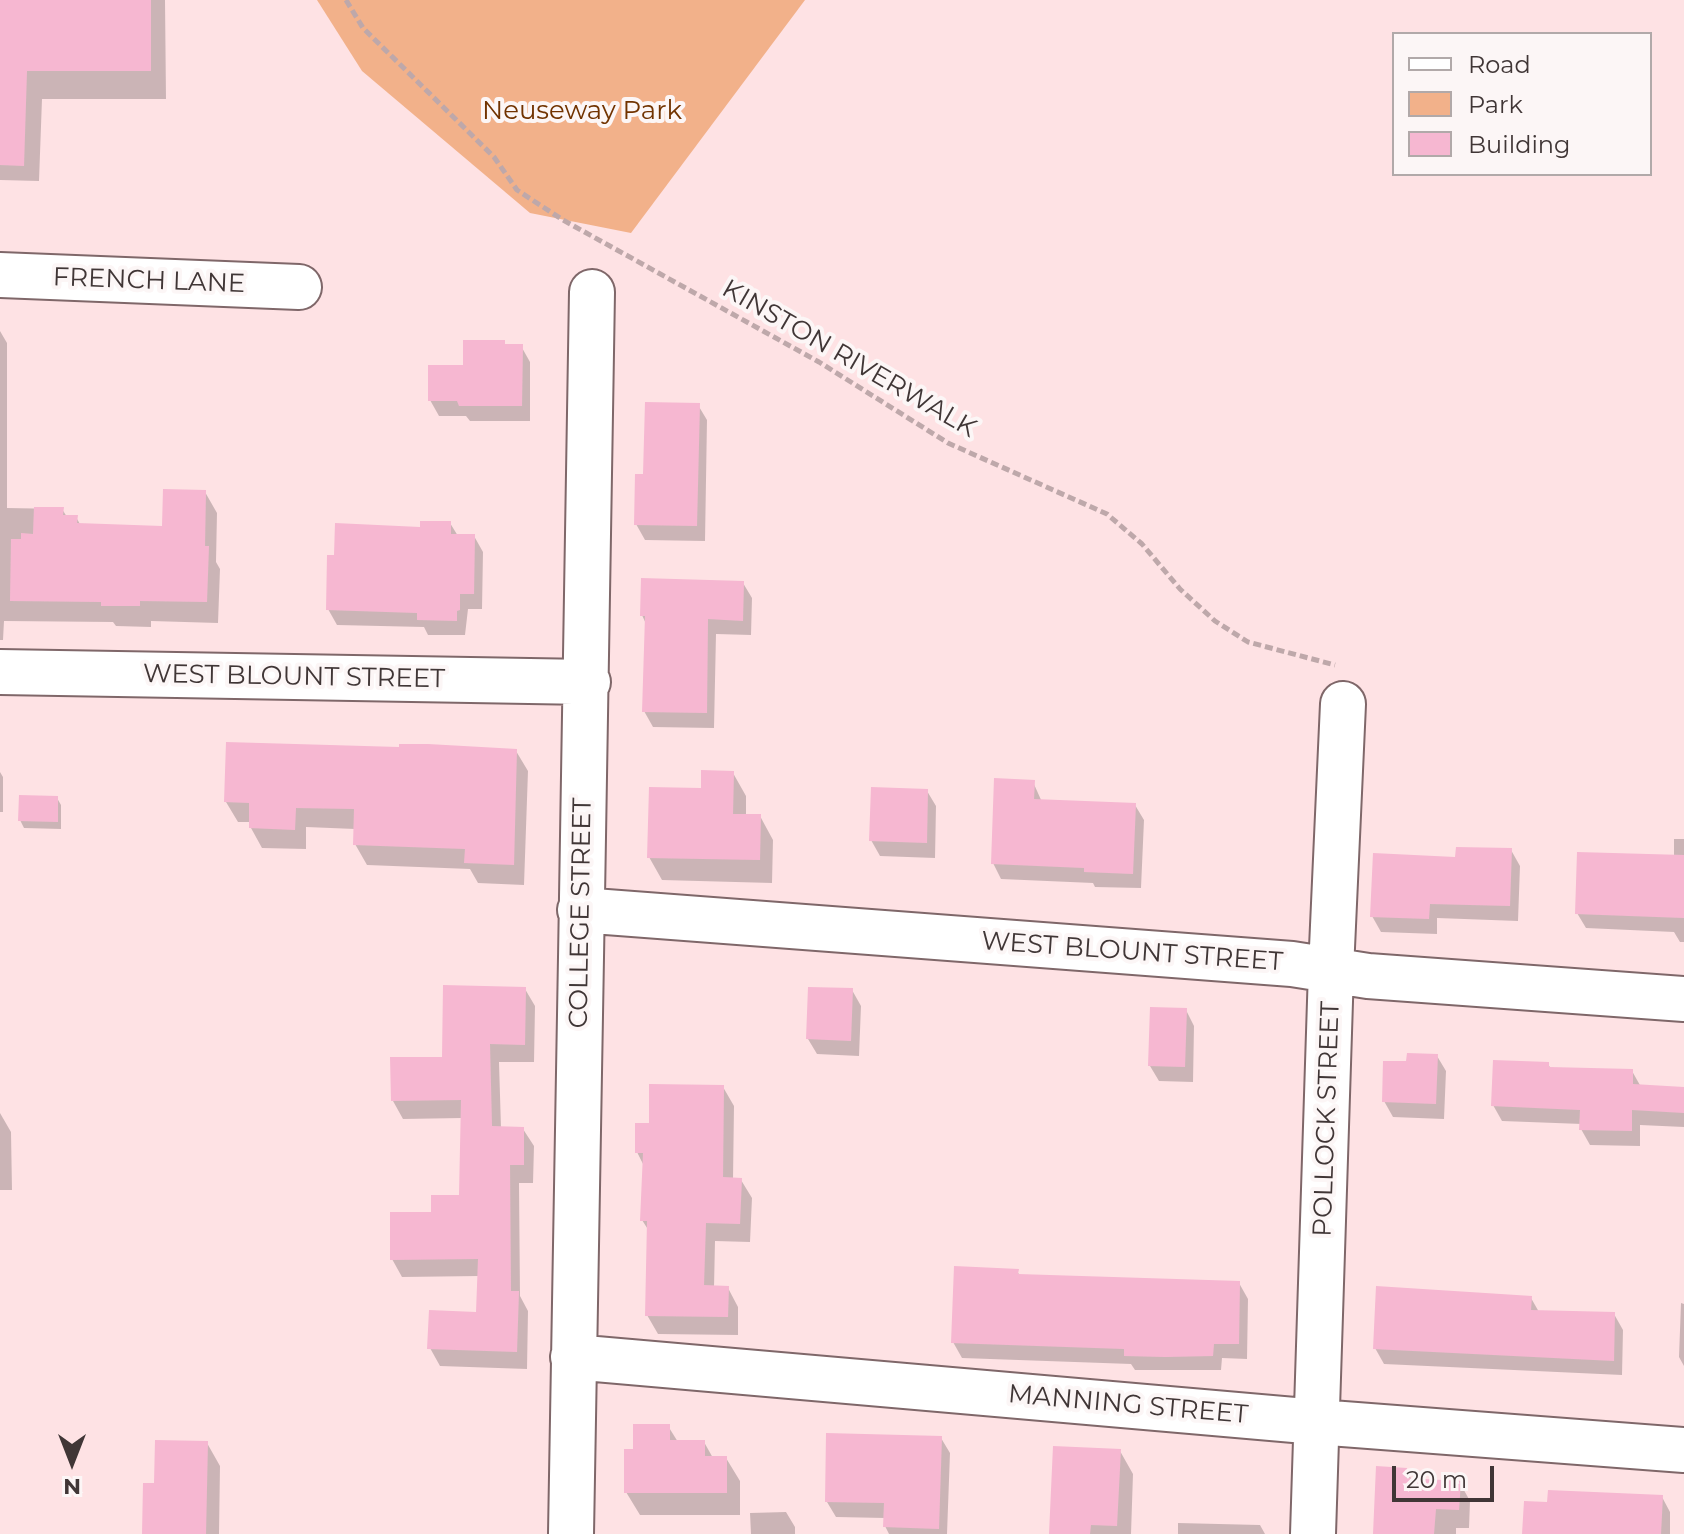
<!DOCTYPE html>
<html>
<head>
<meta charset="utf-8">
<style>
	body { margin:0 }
	#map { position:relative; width:1684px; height:1534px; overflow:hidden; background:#fee2e4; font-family:Montserrat,sans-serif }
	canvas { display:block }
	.legend { position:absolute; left:1392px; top:32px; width:260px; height:144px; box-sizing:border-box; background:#fcf6f6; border:2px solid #b1a9a9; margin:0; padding:10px 14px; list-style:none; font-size:24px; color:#403636 }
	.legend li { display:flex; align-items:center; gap:16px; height:40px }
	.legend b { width:40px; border:2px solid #b1a9a9 }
	.north { position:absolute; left:32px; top:1422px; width:80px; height:80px; -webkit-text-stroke:6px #fcf6f6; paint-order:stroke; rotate:180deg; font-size:22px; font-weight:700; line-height:32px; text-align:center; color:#403636 }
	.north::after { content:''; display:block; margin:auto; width:28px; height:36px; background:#403636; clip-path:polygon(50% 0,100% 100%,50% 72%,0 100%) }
	.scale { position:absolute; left:1392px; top:1466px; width:102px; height:36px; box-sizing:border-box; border:4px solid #403636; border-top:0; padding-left:10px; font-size:24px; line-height:28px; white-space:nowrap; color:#403636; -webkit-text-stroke:6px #fcf6f6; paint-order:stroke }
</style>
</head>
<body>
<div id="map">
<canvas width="1684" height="1534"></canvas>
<ul class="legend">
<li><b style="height:10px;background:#fff"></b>Road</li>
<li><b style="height:22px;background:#f2b18a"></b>Park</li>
<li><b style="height:22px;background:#f6b7d1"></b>Building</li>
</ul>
<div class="north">N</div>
<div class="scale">20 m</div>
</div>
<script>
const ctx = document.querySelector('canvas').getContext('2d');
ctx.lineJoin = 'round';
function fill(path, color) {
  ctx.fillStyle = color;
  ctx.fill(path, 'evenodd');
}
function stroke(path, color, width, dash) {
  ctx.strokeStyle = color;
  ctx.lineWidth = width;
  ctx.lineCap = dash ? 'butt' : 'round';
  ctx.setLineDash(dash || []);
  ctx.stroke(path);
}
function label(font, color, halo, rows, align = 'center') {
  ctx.font = font + ' Montserrat,sans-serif';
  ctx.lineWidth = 8;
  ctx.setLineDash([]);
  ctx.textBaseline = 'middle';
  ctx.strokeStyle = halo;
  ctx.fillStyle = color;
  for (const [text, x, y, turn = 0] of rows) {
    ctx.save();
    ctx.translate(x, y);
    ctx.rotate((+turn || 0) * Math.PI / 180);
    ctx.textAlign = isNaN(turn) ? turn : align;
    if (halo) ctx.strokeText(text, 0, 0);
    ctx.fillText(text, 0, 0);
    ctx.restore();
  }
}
fill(new Path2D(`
	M317 0H805L631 233 530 213 362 71Z`), '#f2b18a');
fill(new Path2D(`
	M0 0H165L166 99H42L39 181 0 180Z
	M0 331 7 343V508L62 509 67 517H76L81 526 164 528 205 492 217 513 216 562 220 569 218 623 151 621V627L116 626 113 622 4 621 3 640H0Z
	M506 346H521L530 362V421H470L466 416H439L430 400 465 367Z
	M698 405 707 420 705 541 645 540 636 524 645 476Z
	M450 523 458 536H474L483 552 482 609H468L465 635H428L424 627 337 625 328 609 422 529Z
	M743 583 752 598 751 635 716 634 714 728 653 727 644 711 646 624 642 615Z
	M516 751 528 771 524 885 478 883 470 869 367 865 355 844V829L306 827V849L262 848 251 828V822H238L226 802Z
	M0 772 3 777V812H0Z
	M733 773 746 796V816H760L773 840 772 883 662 880 649 857 702 790Z
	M1033 782 1042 802 1135 805 1144 820 1141 888 1095 887 1093 883 1001 879 993 863Z
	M927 791 936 806 935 858 880 856 871 840Z
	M57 798 61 805V829L24 828 20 820Z
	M1674 839H1684V942H1680L1674 932 1586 928 1577 913 1674 857Z
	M1511 850 1520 866 1518 921 1437 918V934L1381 932 1372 916 1457 859Z
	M525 989 535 1006 534 1062H499L501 1128 523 1129 534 1146 533 1183H519L520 1296 528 1311 527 1369 440 1366 430 1348 478 1314 480 1276 402 1277 392 1259 433 1214 461 1197 462 1118 403 1119 393 1101Z
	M852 990 861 1006 859 1056 817 1054 808 1039Z
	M1186 1010 1194 1026 1193 1082 1159 1081 1150 1066Z
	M1437 1056 1446 1071 1444 1119 1393 1117 1384 1101 1408 1063Z
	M1548 1064 1551 1069 1632 1071 1641 1087 1684 1089V1127L1640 1125V1146L1590 1145 1581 1129 1582 1124 1502 1121 1493 1105Z
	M723 1087 734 1106 733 1180H741L752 1198 750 1242 715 1241 714 1288H728L738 1307V1335L658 1334 647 1315 649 1231 642 1220 644 1166 637 1152 651 1125Z
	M0 1113 11 1132 12 1190H0Z
	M1017 1271 1020 1276 1239 1283 1248 1299 1247 1359 1222 1358 1221 1370H1135L1131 1364 962 1358 953 1342Z
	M1531 1298 1539 1312 1614 1314 1623 1330 1622 1375 1384 1364 1375 1348Z
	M1681 1303 1684 1304V1366L1679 1357Z
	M668 1426 678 1442H704L713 1458H726L740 1481V1515H640L626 1492 635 1451Z
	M941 1438 950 1453 947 1534H889L885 1526V1518L836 1517 827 1502Z
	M207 1443 220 1466 219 1534H144Z
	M1120 1451 1133 1474 1131 1534H1051Z
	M1406 1470 1412 1480 1460 1483 1470 1501 1469 1528H1456V1534H1375Z
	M1662 1497 1670 1512V1534H1524Z
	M786 1512 795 1527V1534H751L750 1513Z
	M1178 1523 1260 1525 1265 1534H1178Z`), '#0003');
fill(new Path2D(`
	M0 0H151V71H27L24 166 0 165Z
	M463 340H505V344H523L522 406H459L457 401H428V365H463Z
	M645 402 700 403 697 526 634 525 635 474H643Z
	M163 489 206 490 205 546H209L207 602 140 601V606H101V602L10 601 11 539H21V533L33 534 34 507H64L63 515H78L77 523 162 526Z
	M420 521H451V534H475L474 594H460V610L457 611V621L417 620V613L326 610 327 555H334L335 523 420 527Z
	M641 578 744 581 743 621 708 619 707 713 642 712 645 616H640Z
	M226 742 399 747V744H428L517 749 514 865 464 863 465 849 353 845 354 809 296 808 295 830 249 828V803L224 802Z
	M701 770 734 771 733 814H761L760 860 647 858 649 787 701 788Z
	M994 778 1035 780 1034 799 1136 803 1133 874 1084 872V868L991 864Z
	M871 787 928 789 927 843 869 841Z
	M19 795 58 796V822L18 821Z
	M1456 847 1512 848 1510 906 1430 904 1429 919 1370 917 1373 853 1455 857Z
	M1577 852 1684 855V918L1575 914Z
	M443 985 526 987 525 1045 490 1044 492 1126 524 1127V1165H510L511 1291H519L517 1352 427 1349 429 1310 476 1312 478 1259 390 1260V1212H431V1195H459L461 1100 391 1101 390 1057H442Z
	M808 987 853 988 851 1041 806 1039Z
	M1150 1007 1187 1008 1185 1067 1148 1066Z
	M1407 1053 1438 1054 1436 1104 1382 1102 1383 1061H1406Z
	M1493 1060 1549 1062V1067L1633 1069V1084L1684 1087V1113L1632 1110V1131L1579 1130 1580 1110 1491 1106Z
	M649 1084 724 1085 723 1177 742 1178 740 1224 706 1223 704 1285 729 1286 728 1317 645 1316 647 1221H640L643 1153H635V1123H649Z
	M954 1266 1019 1269 1018 1274 1240 1281 1239 1344H1214L1213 1356 1165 1357 1124 1356V1349L951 1343Z
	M1376 1286 1532 1296 1531 1310 1615 1312 1614 1361 1373 1349Z
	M633 1424H670V1440H705V1456H727V1493H624V1449H633Z
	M826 1433 942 1436 939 1529 883 1527 884 1503 825 1502Z
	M155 1440 208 1441 206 1534H142L143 1483H154Z
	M1053 1446 1121 1449 1117 1526 1091 1525 1090 1534H1049Z
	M1376 1466 1407 1468 1406 1478 1461 1481 1459 1510 1436 1509 1434 1534H1373Z
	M1548 1490 1663 1495 1661 1534H1522L1524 1501 1547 1502Z`), '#f6b7d1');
const minor = new Path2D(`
	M0 275 299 287
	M0 672 588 682
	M580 910 1292 964 1368 976 1684 999
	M573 1357 1317 1422 1684 1450
	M571 1534C576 1120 588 706 592 292
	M1313 1534 1331 970 1343 704`);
stroke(minor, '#7f6769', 48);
stroke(new Path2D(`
	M346 0 363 28 494 157 517 190 563 220 819 362 948 443 1107 514 1142 544 1180 589 1215 621 1248 642 1335 665`), '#bea8aa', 5, [8, 4]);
stroke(minor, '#fff', 44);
label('26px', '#713300', '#fcf6f6', [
	["Neuseway Park",582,111]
]);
label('26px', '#403636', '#fcf6f6', [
	["FRENCH LANE",149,281,2],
	["KINSTON RIVERWALK",849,359,30],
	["WEST BLOUNT STREET",294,677,1],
	["COLLEGE STREET",581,913,-89],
	["WEST BLOUNT STREET",1132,952,4],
	["POLLOCK STREET",1327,1119,-88],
	["MANNING STREET",1128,1405,5]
]);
</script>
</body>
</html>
